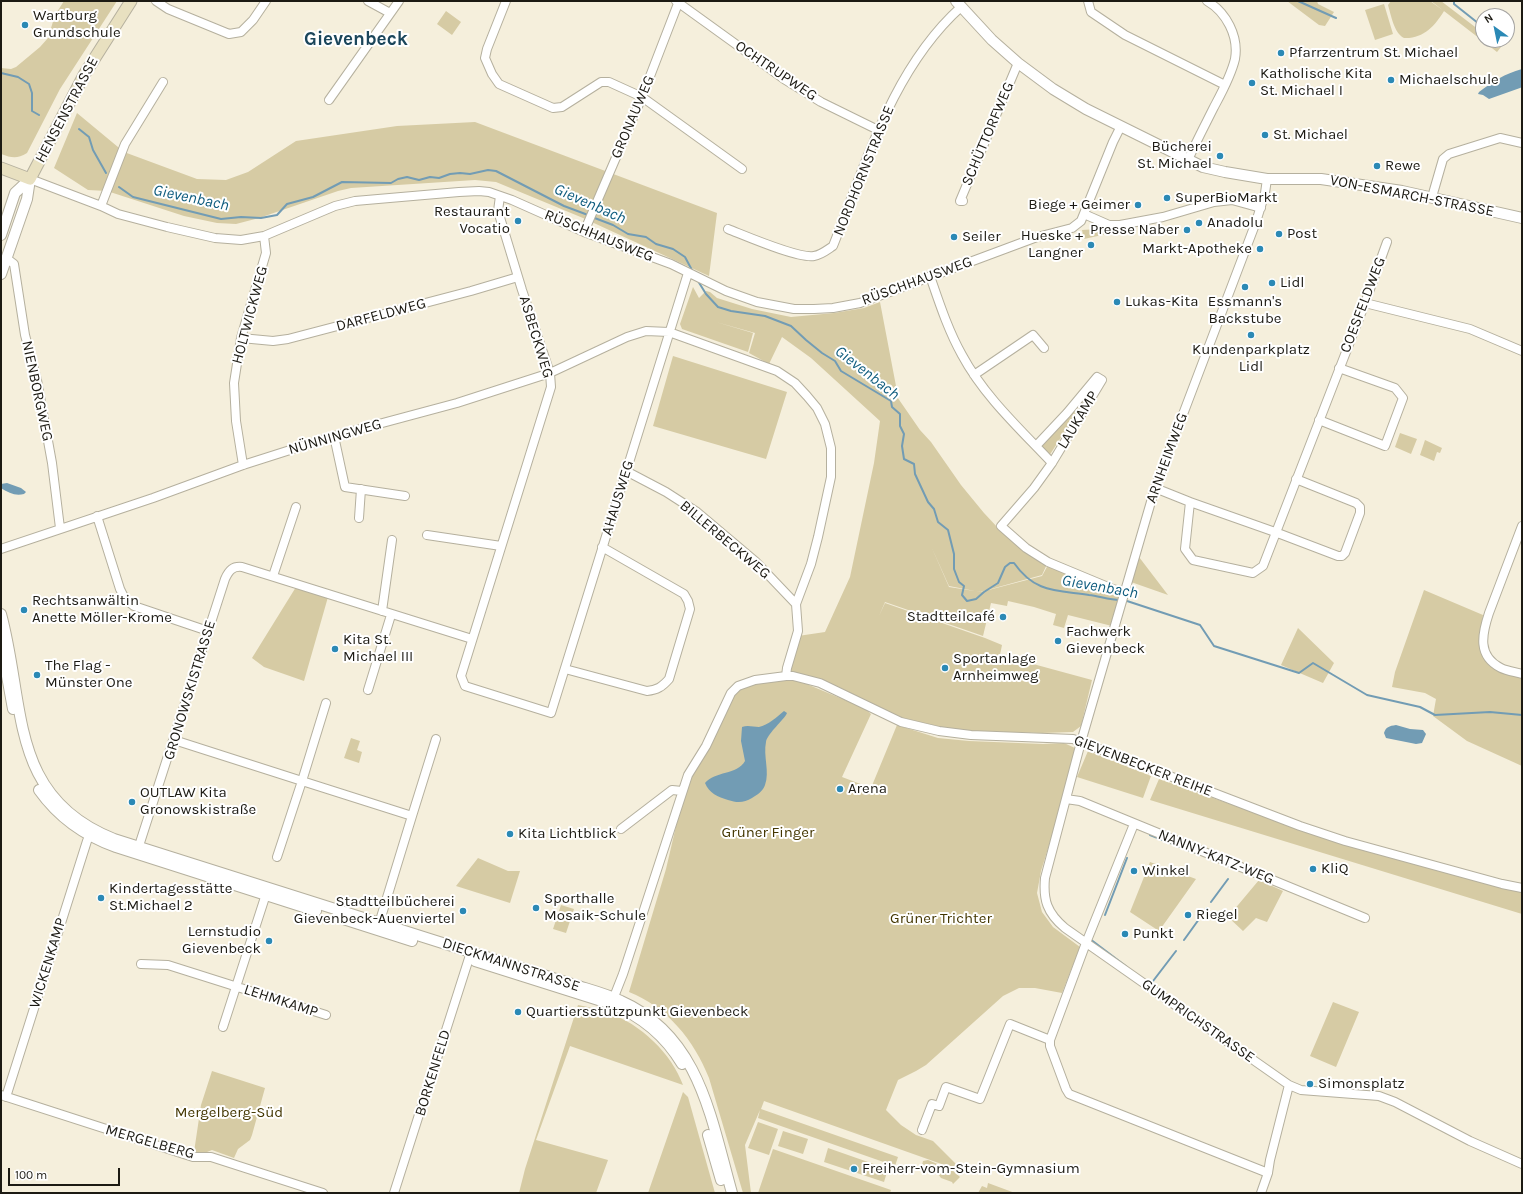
<!DOCTYPE html>
<html>
<head>
<meta charset="utf-8">
<style>
	body { margin:0 }
	#map { position:relative; width:1523px; height:1194px; overflow:hidden; background:#f5efdc; font-family:Karla,sans-serif }
	canvas { display:block }
	.frame { position:absolute; inset:0; border:2px solid #1c1a13; pointer-events:none }
	.north { position:absolute; left:1475px; top:8px; width:40px; height:40px; box-sizing:border-box; background:#fff; border:1px solid #a4a3a1; border-radius:50%; rotate:327deg; font-size:11px; font-weight:700; line-height:16px; text-align:center; color:#1c1a13 }
	.north::after { content:''; display:block; margin:auto; width:14px; height:18px; background:#2b89b5; clip-path:polygon(50% 0,100% 100%,50% 72%,0 100%) }
	.scale { position:absolute; left:8px; top:1168px; width:112px; height:18px; box-sizing:border-box; border:2px solid #1c1a13; border-top:0; padding-left:5px; font-size:12px; line-height:14px; white-space:nowrap; color:#1c1a13; -webkit-text-stroke:3px #fff; paint-order:stroke }
</style>
</head>
<body>
<div id="map">
<canvas width="1523" height="1194"></canvas>
<div class="frame"></div>
<div class="north">N</div>
<div class="scale">100 m</div>
</div>
<script>
const ctx = document.querySelector('canvas').getContext('2d');
ctx.lineJoin = 'round';
function fill(path, color) {
  ctx.fillStyle = color;
  ctx.fill(path, 'evenodd');
}
function stroke(path, color, width, dash) {
  ctx.strokeStyle = color;
  ctx.lineWidth = width;
  ctx.lineCap = dash ? 'butt' : 'round';
  ctx.setLineDash(dash || []);
  ctx.stroke(path);
}
function label(font, color, halo, rows, align = 'center') {
  ctx.font = font + ' Karla,sans-serif';
  ctx.lineWidth = 4;
  ctx.setLineDash([]);
  ctx.textBaseline = 'middle';
  ctx.strokeStyle = halo;
  ctx.fillStyle = color;
  for (const [text, x, y, turn = 0] of rows) {
    ctx.save();
    ctx.translate(x, y);
    ctx.rotate((+turn || 0) * Math.PI / 180);
    ctx.textAlign = isNaN(turn) ? turn : align;
    if (halo) ctx.strokeText(text, 0, 0);
    ctx.fillText(text, 0, 0);
    ctx.restore();
  }
}
fill(new Path2D(`
	M64 1H117L60 89 27 153C17 159 12 158 1 154V68L11 69 16 67 40 47 48 38 55 15Z
	M1287 1H1317L1318 4 1334 12 1325 26 1319 25Z
	M1391 1H1430L1444 11C1435 26 1423 39 1404 38 1394 33 1391 15 1388 5Z
	M1431 1H1441L1483 33V40H1492L1501 47 1497 52Z
	M1384 4 1393 34 1375 40 1365 10Z
	M446 11 461 22 452 35 437 24Z
	M77 113 124 152 197 179 226 180 248 172 296 141 397 126 475 122 717 213 709 276 583 218 496 182 475 180 351 188 338 191 259 218 236 224 217 223 184 216 107 191 88 190 54 168Z
	M1115 228 1116 232 1084 239 1082 230Z
	M693 287 699 298 706 291 710 292 717 298 752 309 791 317 834 313 864 308 880 302 896 386 893 391 920 430 931 442 961 485 984 513 999 529 1047 564 1042 575 980 592 949 586 931 546 949 587 981 592 1042 576 1048 565 1122 590 1112 626 1068 615 1064 628 1053 625 1056 614 1034 607 1008 601 1007 606 991 603 983 636 885 602 879 616 885 603 985 638 1002 645 1000 655 1092 680 1081 726 1073 732 1042 733 972 731 941 727 903 718 878 707 785 672 798 636 825 632 850 577 874 463 880 421 811 358 782 337 769 364 749 353 755 333 716 322 753 333 748 352 682 329 680 324Z
	M673 356 787 392 766 459 653 426Z
	M1074 408 1078 411 1049 456 1039 446Z
	M1400 433 1417 439 1411 454 1395 447Z
	M1425 440 1442 448 1440 453 1437 452 1434 461 1420 455Z
	M1139 557 1168 595 1131 582Z
	M296 587 328 597 304 681 264 667 252 658Z
	M1424 590 1483 615 1480 642 1484 653 1522 676V766L1467 741 1433 716 1436 699 1425 693 1392 687 1395 672Z
	M1298 628 1334 663 1323 683 1281 665Z
	M783 677 796 681H808L809 685 864 708 871 714 842 777 871 788 897 725 938 738 969 741 1043 744 1064 743 1075 748 1070 777 1041 871 1037 893 1042 912 1053 927 1080 947 1062 993 1035 988H1019L1003 996 926 1065 916 1071 898 1080 886 1110 901 1125 916 1135 933 1141 964 1172 764 1101 761 1109 898 1157 895 1166 758 1118 760 1110 745 1145 751 1193H743L709 1078C694 1040 667 1007 629 992L666 869 684 792 733 695 744 685Z
	M351 738 360 741 357 750 362 752 359 763 344 758Z
	M1088 751 1151 776 1143 798 1077 777Z
	M1159 779 1284 823 1522 890V914L1150 800Z
	M478 858 508 871H520L510 903 456 886Z
	M1150 862 1196 879 1159 931 1130 912Z
	M1259 880 1283 891 1267 922 1256 918 1243 931 1228 917Z
	M561 905 574 909 566 933 553 929Z
	M1333 1002 1359 1012 1336 1067 1310 1056Z
	M578 1005C588 1007 598 1009 608 1013 640 1023 672 1054 683 1085L570 1046 536 1140 608 1160 596 1193H519L525 1169Z
	M212 1071 265 1088 252 1135 250 1140 238 1149 234 1158 212 1150 207 1152H194L201 1105Z
	M683 1092 688 1097 715 1193H648Z
	M758 1122 778 1129 769 1155 748 1148Z
	M783 1131 808 1139 803 1154 778 1146Z
	M828 1148 888 1169 884 1182 824 1162Z
	M773 1149 891 1190 890 1193H758Z
	M928 1160 952 1170 960 1177 953 1184 952 1182 941 1178 938 1174 931 1172 928 1173 924 1166 922 1165 923 1161Z
	M988 1183 1015 1193H978L982 1186 987 1188Z`), '#d6cba4');
fill(new Path2D(`
	M1522 69V87L1520 88 1489 99 1483 95 1478 94 1479 92C1494 81 1504 74 1522 69Z
	M7 483 21 488 26 492 24 494C15 496 9 493 1 488V484Z
	M784 711 787 713 786 715C781 722 767 735 766 742 763 756 770 772 765 785 763 791 757 795 752 798 744 803 737 803 728 800 718 797 709 793 705 783 715 771 737 775 745 761L741 741 742 727C748 725 753 727 759 727 768 725 777 717 784 711Z
	M1396 725 1410 729 1423 730 1426 734 1422 743 1416 744 1386 738 1384 733C1386 727 1389 726 1396 725Z`), '#729cb4');
stroke(new Path2D(`
	M1298 1 1336 18
	M1454 1V4L1483 27
	M1 73 18 77 29 84 32 93V111L39 115
	M79 129 89 137 93 150 106 173
	M119 187 133 197 221 219 241 217 261 218 277 215 287 204 313 197 342 182 391 183 398 179 407 177 419 180 430 177 439 178 450 174 460 173 470 174 488 170 496 171 564 206 588 215
	M592 217 613 225 628 234 646 237 656 244 673 249 685 257 693 272
	M698 281 706 294 718 307 731 311 765 316 791 326 806 340 822 353 835 361 841 371 891 401 892 407 900 414V426L904 434 902 446 904 459 914 464 915 474 928 502 934 509 938 522 948 530 954 554V569L959 582 964 586 962 595 967 601 976 599 984 592 998 583 1005 567 1010 563H1014C1035 593 1056 590 1089 595 1099 596 1109 600 1120 600
	M1124 600 1200 625 1214 646 1299 673 1313 663 1367 695 1420 707 1435 715 1490 712 1522 715
	M1150 835 1201 855
	M1211 902 1228 879
	M1105 915 1127 858
	M1090 939 1127 967
	M1184 940 1207 908
	M1150 985 1176 951`), '#729cb4', 2);
const minor = new Path2D(`
	M156 1 168 9 229 34 241 32 253 20 266 1
	M368 1 390 13
	M506 1 487 49 485 58 492 74 499 84 553 108 562 107 601 82H609L642 97 742 169
	M676 1 784 79 821 102 878 130
	M1088 1 1091 12 1125 35 1225 85
	M329 100 399 1
	M1188 160C1196 142 1205 125 1214 107 1222 92 1231 76 1235 59 1239 36 1226 12 1207 1
	M30 179 101 206 118 214 167 227 215 238 241 240 264 236 335 206 355 201 459 192 479 191 489 192 512 200 584 232 671 264 726 291 757 302 794 309H814L833 308 860 303 1037 237 1072 228 1081 221 1113 142 1121 126
	M1267 179 1265 193 1256 222 1155 488 1081 742 1045 878C1043 900 1047 913 1065 928L1289 1085 1301 1090 1379 1096 1395 1102 1470 1141 1522 1164
	M500 196 498 211 522 290 550 373 551 387 461 676 465 686 551 713 688 273
	M1432 197 1443 159 1449 154 1500 138 1522 143
	M963 201H960L1018 63
	M101 206 125 144 163 82
	M1084 214 1109 225H1120L1163 217 1214 202 1232 200 1261 208
	M728 229C746 236 799 259 814 256 821 255 827 250 833 246 866 163 893 68 961 7
	M584 232 642 97 679 1
	M6 258 14 264 25 335 37 380 52 463 60 528
	M930 276C939 302 948 330 962 355 984 396 1020 429 1052 463
	M1365 303 1470 329 1522 351
	M241 338 273 341 288 339 471 291 518 277
	M974 375 1033 335 1044 348
	M1319 420 1385 446 1403 398 1395 388 1339 368
	M334 436 345 487 405 496
	M1036 446 1067 413 1097 377 1102 380 1052 463 1034 488 1001 526 1026 548 1048 562 1113 589 1125 592
	M243 465 236 421 234 383 241 338 266 253 264 236
	M626 471 666 492 697 512 755 561 796 604 798 631 787 668 786 676
	M1155 488 1190 502 1185 549 1193 560 1253 573 1263 566 1365 303 1387 242
	M1190 502 1275 532 1338 556H1342L1345 553 1360 513V507L1356 503 1296 479
	M97 516 120 589 125 599 134 606 208 631
	M359 518 361 489
	M1522 526 1489 613C1482 634 1477 656 1501 668 1507 671 1515 672 1522 674
	M427 535 501 546
	M1 549 153 498 243 465 334 436 457 403 550 373 627 337 646 331 669 332 777 371 795 383 807 396 817 408 825 424 831 448V477L818 537 811 564 796 604
	M273 576 296 507
	M382 611 392 540
	M565 669 647 691C657 690 662 687 669 679L690 609 688 601 684 594 602 547
	M368 690 391 615
	M174 740 302 781 326 703
	M1066 799 1080 801 1365 918
	M412 816 436 739
	M1134 824 1086 943 1050 1040V1046L1066 1089 1069 1094 1268 1173
	M621 829 672 790 682 791
	M137 852 225 579C229 570 233 566 242 567L472 639
	M277 857 302 781 412 816 378 927
	M141 964 168 965 326 1015
	M612 1002 623 974 688 775 706 746 731 693 738 686 755 680 786 676H793L820 683 901 722 939 731 971 735 1073 739 1300 826 1345 841 1502 884 1522 888
	M223 1027 267 891
	M1 1095 193 1157H211L323 1193
	M6 1097 87 841 92 830
	M922 1130 932 1104 939 1106 946 1087 980 1099 1010 1024 1050 1040
	M394 1193 471 952
	M1261 1193 1268 1173 1270 1160 1289 1085`);
const tertiary = new Path2D(`
	M956 1 992 40 1018 63 1053 89 1086 109 1203 167 1225 172 1267 179H1321L1402 191 1522 218
	M1 235 15 193 30 179
	M1 274 27 199 30 179
	M1 614C26 706 8 797 114 839L575 985C591 990 607 994 621 1001 700 1036 711 1119 732 1193
	M1 643 13 709
	M39 790C59 818 85 836 116 847L316 911
	M337 917 412 941
	M475 961 611 1004C641 1016 666 1037 682 1064
	M708 1135 721 1180`);
const secondary = new Path2D(`
	M1 168 30 179 84 75 131 1`);
stroke(minor, '#b5b09e', 10);
stroke(tertiary, '#b5b09e', 12);
stroke(secondary, '#b5b09e', 13);
stroke(minor, '#fff', 8);
stroke(tertiary, '#fff', 10);
stroke(secondary, '#e8e0c0', 11);
for (const [x, y, r, color] of [
	[25,25,4,"#2b89b5"],
	[1281,53,4,"#2b89b5"],
	[1391,80,4,"#2b89b5"],
	[1252,83,4,"#2b89b5"],
	[1265,135,4,"#2b89b5"],
	[1220,156,4,"#2b89b5"],
	[1377,166,4,"#2b89b5"],
	[1167,198,4,"#2b89b5"],
	[1138,205,4,"#2b89b5"],
	[518,221,4,"#2b89b5"],
	[1199,223,4,"#2b89b5"],
	[1187,230,4,"#2b89b5"],
	[1279,234,4,"#2b89b5"],
	[954,237,4,"#2b89b5"],
	[1091,245,4,"#2b89b5"],
	[1260,249,4,"#2b89b5"],
	[1272,283,4,"#2b89b5"],
	[1245,287,4,"#2b89b5"],
	[1117,302,4,"#2b89b5"],
	[1251,335,4,"#2b89b5"],
	[24,610,4,"#2b89b5"],
	[1003,617,4,"#2b89b5"],
	[1058,641,4,"#2b89b5"],
	[335,649,4,"#2b89b5"],
	[945,668,4,"#2b89b5"],
	[37,675,4,"#2b89b5"],
	[840,789,4,"#2b89b5"],
	[132,802,4,"#2b89b5"],
	[510,834,4,"#2b89b5"],
	[1313,869,4,"#2b89b5"],
	[1134,871,4,"#2b89b5"],
	[101,898,4,"#2b89b5"],
	[536,908,4,"#2b89b5"],
	[463,911,4,"#2b89b5"],
	[1188,915,4,"#2b89b5"],
	[1125,934,4,"#2b89b5"],
	[269,941,4,"#2b89b5"],
	[518,1012,4,"#2b89b5"],
	[1310,1084,4,"#2b89b5"],
	[854,1169,4,"#2b89b5"]
]) {
  const dot = new Path2D();
  dot.arc(x, y, r, 0, 2 * Math.PI);
  ctx.fillStyle = color;
  ctx.fill(dot);
  stroke(dot, '#fff', 1.5);
}
label('15px', '#1c1a13', '#fff', [
	["Wartburg",33,16],
	["Grundschule",33,33],
	["Pfarrzentrum St. Michael",1289,53],
	["Katholische Kita",1260,74],
	["St. Michael I",1260,91],
	["Michaelschule",1399,80],
	["St. Michael",1273,135],
	["Bücherei",1212,147,"right"],
	["St. Michael",1212,164,"right"],
	["Rewe",1385,166],
	["SuperBioMarkt",1175,198],
	["Biege + Geimer",1130,205,"right"],
	["Restaurant",510,212,"right"],
	["Vocatio",510,229,"right"],
	["Anadolu",1207,223],
	["Presse Naber",1179,230,"right"],
	["Post",1287,234],
	["Hueske +",1083,236,"right"],
	["Langner",1083,253,"right"],
	["Seiler",962,237],
	["Markt-Apotheke",1252,249,"right"],
	["Lidl",1280,283],
	["Lukas-Kita",1125,302],
	["Essmann's",1245,302,"center"],
	["Backstube",1245,319,"center"],
	["Kundenparkplatz",1251,350,"center"],
	["Lidl",1251,367,"center"],
	["Rechtsanwältin",32,601],
	["Anette Möller-Krome",32,618],
	["Stadtteilcafé",995,617,"right"],
	["Fachwerk",1066,632],
	["Gievenbeck",1066,649],
	["Kita St.",343,640],
	["Michael III",343,657],
	["Sportanlage",953,659],
	["Arnheimweg",953,676],
	["The Flag -",45,666],
	["Münster One",45,683],
	["Arena",848,789],
	["OUTLAW Kita",140,793],
	["Gronowskistraße",140,810],
	["Kita Lichtblick",518,834],
	["KliQ",1321,869],
	["Winkel",1142,871],
	["Kindertagesstätte",109,889],
	["St.Michael 2",109,906],
	["Sporthalle",544,899],
	["Mosaik-Schule",544,916],
	["Stadtteilbücherei",455,902,"right"],
	["Gievenbeck-Auenviertel",455,919,"right"],
	["Riegel",1196,915],
	["Lernstudio",261,932,"right"],
	["Gievenbeck",261,949,"right"],
	["Punkt",1133,934],
	["Quartiersstützpunkt Gievenbeck",526,1012],
	["Simonsplatz",1318,1084],
	["Freiherr-vom-Stein-Gymnasium",862,1169]
], 'left');
label('15px', '#1c1a13', '#fff', [
	["OCHTRUPWEG",776,71,34],
	["HENSENSTRASSE",67,110,-62],
	["GRONAUWEG",633,117,-67],
	["SCHÜTTORFWEG",988,134,-67],
	["NORDHORNSTRASSE",864,171,-68],
	["VON-ESMARCH-STRASSE",1412,196,11],
	["RÜSCHHAUSWEG",599,236,22],
	["RÜSCHHAUSWEG",917,281,-20],
	["COESFELDWEG",1363,305,-69],
	["HOLTWICKWEG",250,315,-75],
	["DARFELDWEG",381,315,-15],
	["ASBECKWEG",536,337,73],
	["NIENBORGWEG",37,391,78],
	["LAUKAMP",1078,420,-59],
	["NÜNNINGWEG",335,437,-16],
	["ARNHEIMWEG",1167,458,-70],
	["AHAUSWEG",618,498,-73],
	["BILLERBECKWEG",725,540,40],
	["GRONOWSKISTRASSE",190,690,-73],
	["GIEVENBECKER REIHE",1143,766,21],
	["NANNY-KATZ-WEG",1216,857,22],
	["WICKENKAMP",48,963,-73],
	["DIECKMANNSTRASSE",511,965,18],
	["LEHMKAMP",281,1001,18],
	["GUMPRICHSTRASSE",1198,1021,35],
	["BORKENFELD",433,1073,-73],
	["MERGELBERG",150,1142,16]
]);
label('15px', '#433600', '#fff', [
	["Grüner Finger",768,833],
	["Grüner Trichter",941,919],
	["Mergelberg-Süd",229,1113]
]);
label('italic 16px', '#0f5c7e', '#fff', [
	["Gievenbach",191,198,12],
	["Gievenbach",590,204,24],
	["Gievenbach",867,373,38],
	["Gievenbach",1100,587,10]
]);
label('bold 19px', '#1b465b', '#fff', [
	["Gievenbeck",356,40]
]);
</script>
</body>
</html>
